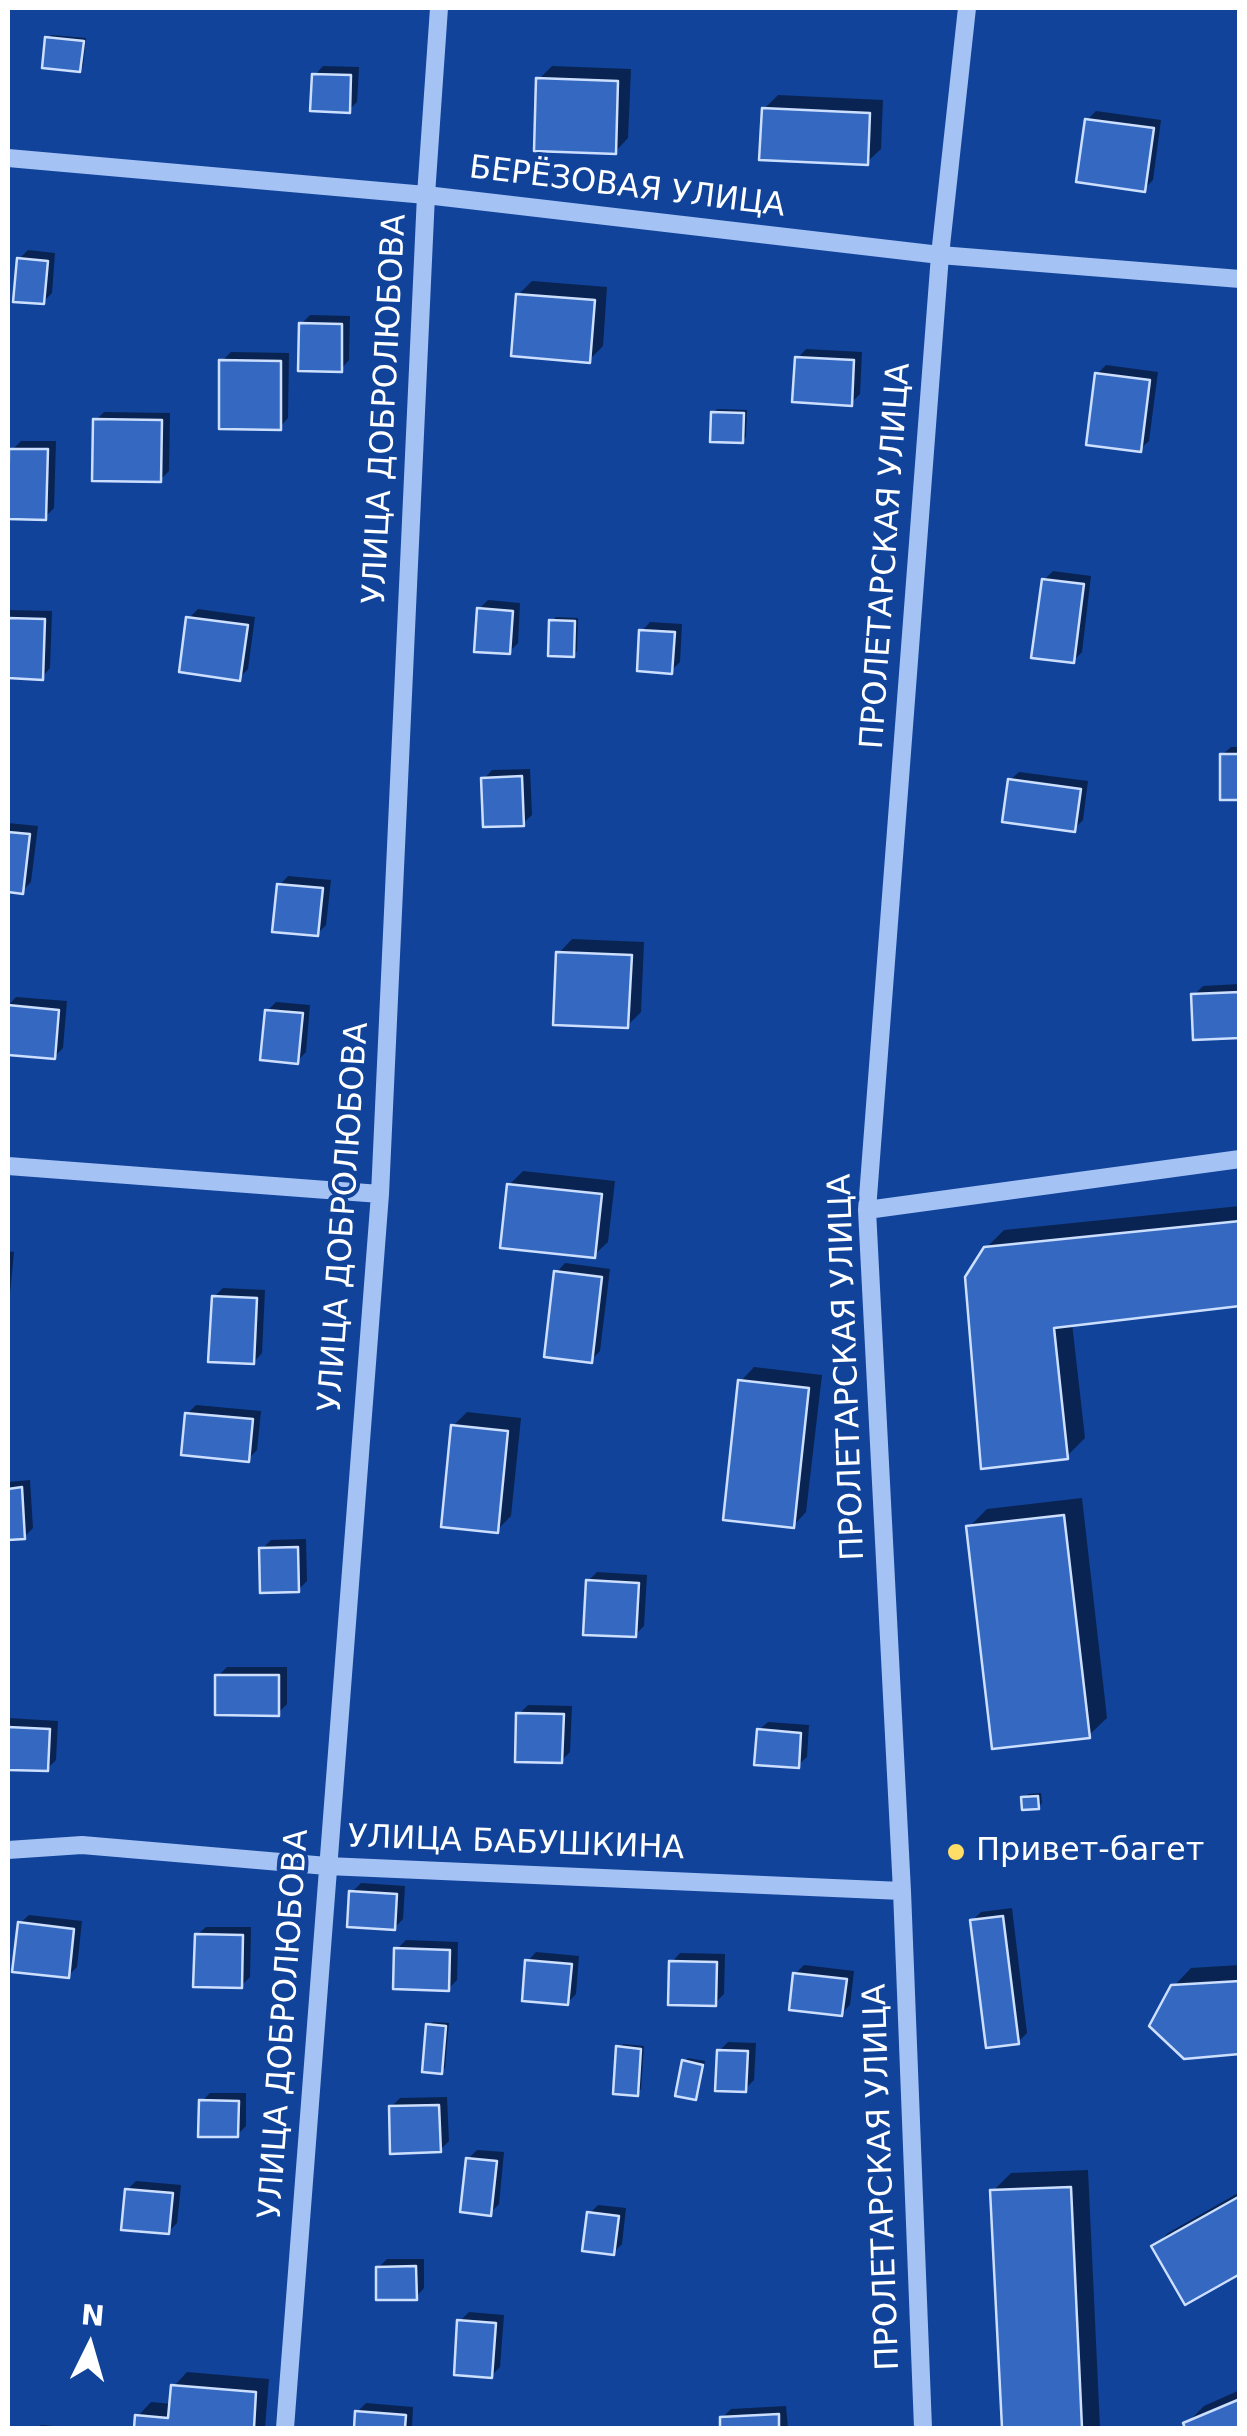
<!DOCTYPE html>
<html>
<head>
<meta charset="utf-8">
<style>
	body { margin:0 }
	#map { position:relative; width:1247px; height:2436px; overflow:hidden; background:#11439a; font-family:"DejaVu Sans",sans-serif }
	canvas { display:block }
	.frame { position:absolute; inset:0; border:10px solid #fff; pointer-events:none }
	.north { position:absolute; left:40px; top:2296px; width:100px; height:100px; -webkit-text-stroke:8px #11439a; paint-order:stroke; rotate:5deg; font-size:28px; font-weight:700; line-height:40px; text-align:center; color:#fff }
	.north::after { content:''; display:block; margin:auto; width:35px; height:45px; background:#fff; clip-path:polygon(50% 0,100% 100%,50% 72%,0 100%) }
</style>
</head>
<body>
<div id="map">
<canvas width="1247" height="2436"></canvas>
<div class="frame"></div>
<div class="north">N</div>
</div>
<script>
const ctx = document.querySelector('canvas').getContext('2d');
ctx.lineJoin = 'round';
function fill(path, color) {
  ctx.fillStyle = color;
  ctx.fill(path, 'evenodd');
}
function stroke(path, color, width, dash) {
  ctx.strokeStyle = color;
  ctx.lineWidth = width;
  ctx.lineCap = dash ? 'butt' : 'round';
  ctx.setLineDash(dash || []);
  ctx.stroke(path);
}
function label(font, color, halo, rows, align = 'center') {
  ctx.font = font + ' "DejaVu Sans",sans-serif';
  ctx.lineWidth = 8;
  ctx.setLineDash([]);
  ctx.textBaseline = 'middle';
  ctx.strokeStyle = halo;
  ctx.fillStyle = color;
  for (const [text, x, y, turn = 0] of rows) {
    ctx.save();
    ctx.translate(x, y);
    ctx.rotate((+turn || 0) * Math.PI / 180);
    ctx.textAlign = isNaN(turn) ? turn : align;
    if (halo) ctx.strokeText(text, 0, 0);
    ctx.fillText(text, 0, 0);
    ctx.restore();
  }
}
fill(new Path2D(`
	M51 35 86 38 83 66 80 70 48 39Z
	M323 66 359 67 357 102 349 110 315 75Z
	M552 66 631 69 628 138 615 152 539 79Z
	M778 95 883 100 881 149 867 162 764 109Z
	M1096 111 1161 120 1153 180 1144 189 1087 120Z
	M28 250 55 253 52 293 43 302 19 259Z
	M532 281 607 287 603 346 589 360 518 295Z
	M310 315 350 316 349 360 341 369 301 324Z
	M806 349 862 352 860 394 851 403 798 358Z
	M231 352 289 353 288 418 280 427 222 361Z
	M1106 365 1158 372 1149 441 1140 449 1097 374Z
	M717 409 747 410 746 437 742 441 713 413Z
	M104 412 170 413 169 471 160 480 96 420Z
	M21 441H56L54 508 45 517 12 450Z
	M1053 571 1091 576 1082 652 1073 661 1044 580Z
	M488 600 520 603 518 643 509 652 479 609Z
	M198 609 255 617 248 669 239 678 189 618Z
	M8 610 52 611 50 668 42 677 8 676Z
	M556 617 578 618 577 651 573 655 552 621Z
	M650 622 682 624 680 662 671 671 642 631Z
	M1231 747H1240V797L1222 755Z
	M530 769 532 815 523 823 484 779 492 770Z
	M1019 772 1088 781 1083 820 1074 829 1010 780Z
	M8 823 38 826 31 882 22 891 8 890Z
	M288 876 331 880 326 925 317 934 280 885Z
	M572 939 644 942 641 1012 627 1026 559 953Z
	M1240 984V1036L1194 995 1203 986Z
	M16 997 67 1001 63 1048 54 1057 8 1053V1006Z
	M276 1002 310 1005 306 1052 297 1061 267 1011Z
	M523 1171 615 1181 608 1242 594 1255 509 1185Z
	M1240 1206V1303L1072 1323 1085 1438 1067 1456 986 1248 1004 1230Z
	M8 1251 14 1252 8 1314Z
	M565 1263 610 1269 600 1351 591 1360 557 1272Z
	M223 1288 265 1290 262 1353 254 1362 214 1297Z
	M754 1367 822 1375 806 1512 793 1526 741 1381Z
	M196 1405 261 1411 257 1450 248 1459 187 1414Z
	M467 1412 521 1418 511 1516 497 1530 453 1426Z
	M30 1480 33 1528 24 1537H8V1482Z
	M1082 1498 1107 1718 1089 1735 969 1527 987 1509Z
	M306 1539 307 1581 298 1590 262 1549 271 1540Z
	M597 1572 647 1575 644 1626 635 1635 588 1581Z
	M227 1667H287V1704L278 1713 218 1676Z
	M528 1705 572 1706 570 1752 561 1761 519 1714Z
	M8 1718 58 1721 56 1760 47 1769 8 1767Z
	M768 1722 809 1725 807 1757 798 1765 759 1730Z
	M1041 1793 1042 1803 1038 1807 1024 1798 1028 1794Z
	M361 1883 405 1886 403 1919 394 1928 352 1892Z
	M1012 1908 1027 2033 1018 2042 972 1921 981 1912Z
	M29 1915 82 1921 77 1967 68 1976 20 1923Z
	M206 1927H251L250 1977 241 1986 197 1935Z
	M406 1940 458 1942 457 1980 448 1989 397 1949Z
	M536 1952 579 1956 576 1994 567 2003 528 1961Z
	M680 1953 725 1954 724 1994 715 2003 672 1962Z
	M804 1965 854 1971 850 2005 842 2013 795 1974Z
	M1240 1965V2051L1173 1987 1191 1968Z
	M433 2022 449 2023 445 2068 441 2071 429 2025Z
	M728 2042 756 2043 754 2080 745 2089 719 2051Z
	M623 2044 644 2046 641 2089 637 2093 619 2047Z
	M688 2058 705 2061 699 2093 696 2097 684 2062Z
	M210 2093H246V2126L237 2135 201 2102Z
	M447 2097 449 2141 440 2150 391 2107 400 2098Z
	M477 2150 504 2152 499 2204 490 2213 468 2159Z
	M1088 2170 1100 2428H1004L993 2191 1011 2173Z
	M136 2181 181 2185 177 2223 168 2232 127 2190Z
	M1240 2192V2271L1154 2247 1168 2233Z
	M598 2205 626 2208 622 2244 613 2253 589 2214Z
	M387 2259H424V2288L416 2297 378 2268Z
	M469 2312 504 2315 500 2367 491 2376 460 2321Z
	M187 2372 269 2379 265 2428H137L138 2416 151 2402 172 2404 174 2386Z
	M1240 2390V2428H1188L1186 2424 1204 2406Z
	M366 2403 413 2407 412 2428H356L357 2412Z
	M786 2406 788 2428H723L722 2418 731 2409Z
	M41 2425 79 2428H37Z`), '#0007');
const building = new Path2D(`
	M45 37 84 41 80 72 42 68Z
	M312 74 351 75 350 113 310 111Z
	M536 78 618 81 616 154 534 151Z
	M762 108 870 113 868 165 759 160Z
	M1085 119 1154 128 1145 192 1076 182Z
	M17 258 48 261 44 304 13 302Z
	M516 294 595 300 590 363 511 356Z
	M299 323 342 324V372L298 371Z
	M795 357 854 360 852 406 792 402Z
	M219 360 281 361V430L219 429Z
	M1095 373 1150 380 1141 452 1086 445Z
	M711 412 744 413 743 443 710 442Z
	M93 419 162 420 161 482 92 481Z
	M9 449H48L46 520 8 519Z
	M1042 579 1084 584 1074 663 1031 658Z
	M477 608 513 611 510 654 474 652Z
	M186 617 248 625 240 681 179 672Z
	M8 618 45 619 43 680 8 678Z
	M549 620 575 621 574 657 548 656Z
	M639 630 675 632 672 674 637 671Z
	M1220 754H1240V800H1220Z
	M522 776 524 826 483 827 481 778Z
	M1008 779 1081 789 1075 832 1002 822Z
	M8 832 30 834 23 894 8 892Z
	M277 884 323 888 318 936 272 932Z
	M556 952 632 955 628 1028 553 1025Z
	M1240 992V1038L1193 1040 1191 994Z
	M8 1005 59 1010 55 1059 8 1055Z
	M265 1010 303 1013 298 1064 260 1060Z
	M507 1184 602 1194 595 1258 500 1248Z
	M1240 1221V1306L1054 1328 1068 1459 981 1469 965 1277 984 1247Z
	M554 1271 602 1277 592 1363 544 1357Z
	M212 1296 257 1298 254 1364 208 1362Z
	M738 1380 809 1388 794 1528 723 1520Z
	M185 1413 253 1419 249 1462 181 1455Z
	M451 1425 508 1431 498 1533 441 1527Z
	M22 1487 25 1539 8 1540V1489Z
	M1064 1515 1090 1738 992 1749 966 1526Z
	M298 1547 299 1592 260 1593 259 1548Z
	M586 1580 639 1583 636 1637 583 1635Z
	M215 1675H279V1716L215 1715Z
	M516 1713 564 1714 562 1763 515 1762Z
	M8 1727 50 1729 48 1771 8 1770Z
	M757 1729 801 1733 799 1768 754 1765Z
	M1038 1796 1039 1809 1022 1810 1021 1797Z
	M349 1891 397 1894 395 1930 347 1927Z
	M1003 1916 1019 2044 986 2048 970 1920Z
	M18 1922 74 1929 69 1978 12 1972Z
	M195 1934 243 1935 242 1988 193 1987Z
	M394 1948 450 1950 449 1991 393 1989Z
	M525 1960 572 1964 568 2005 522 2001Z
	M669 1961 717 1962 716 2006 668 2005Z
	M793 1973 847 1979 842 2016 789 2010Z
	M1240 1981V2054L1184 2059 1149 2026 1171 1985Z
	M426 2024 446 2026 442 2074 422 2072Z
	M616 2046 641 2049 638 2096 613 2094Z
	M717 2050 748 2051 746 2092 715 2091Z
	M682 2060 703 2065 696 2100 675 2096Z
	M199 2100 239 2101 238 2137H198Z
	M439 2105 441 2152 390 2154 389 2106Z
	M466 2158 497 2161 491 2216 460 2212Z
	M1071 2187 1082 2428H1002L990 2190Z
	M125 2189 173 2193 169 2234 121 2230Z
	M1240 2196V2274L1185 2305 1151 2246Z
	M587 2212 619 2216 614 2255 582 2251Z
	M416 2266 417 2300H376V2267Z
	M457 2320 496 2323 492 2378 454 2375Z
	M171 2385 256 2392 254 2428H134L135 2415 168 2418Z
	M1240 2399V2428H1185L1183 2423Z
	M355 2411 406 2415 405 2428H354Z
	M779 2414V2428H720V2417Z`);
fill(building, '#3569c1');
stroke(building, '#cddffe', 2.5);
stroke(new Path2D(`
	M8 158 426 195 940 255 1240 279
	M8 1166 380 1194
	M867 1210 1240 1159
	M8 1850 82 1845 327 1866 902 1891
	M285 2428 380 1194 426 195 439 8
	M923 2428 902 1891 867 1210 940 255 967 8`), '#a4c2f4', 18);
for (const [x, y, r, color] of [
	[956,1852,10,"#ffde67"]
]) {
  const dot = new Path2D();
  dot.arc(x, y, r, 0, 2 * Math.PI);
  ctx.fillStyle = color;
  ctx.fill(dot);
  stroke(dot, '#11439a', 4);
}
label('32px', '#fff', '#11439a', [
	["БЕРЁЗОВАЯ УЛИЦА",627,188,7],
	["УЛИЦА ДОБРОЛЮБОВА",386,409,-87],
	["ПРОЛЕТАРСКАЯ УЛИЦА",887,556,-86],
	["УЛИЦА ДОБРОЛЮБОВА",345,1217,-86],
	["ПРОЛЕТАРСКАЯ УЛИЦА",848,1367,-92],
	["УЛИЦА БАБУШКИНА",516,1844,2],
	["УЛИЦА ДОБРОЛЮБОВА",285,2024,-86],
	["ПРОЛЕТАРСКАЯ УЛИЦА",883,2177,-92]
]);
label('32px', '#fff', '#11439a', [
	["Привет-багет",976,1852]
], 'left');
</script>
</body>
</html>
